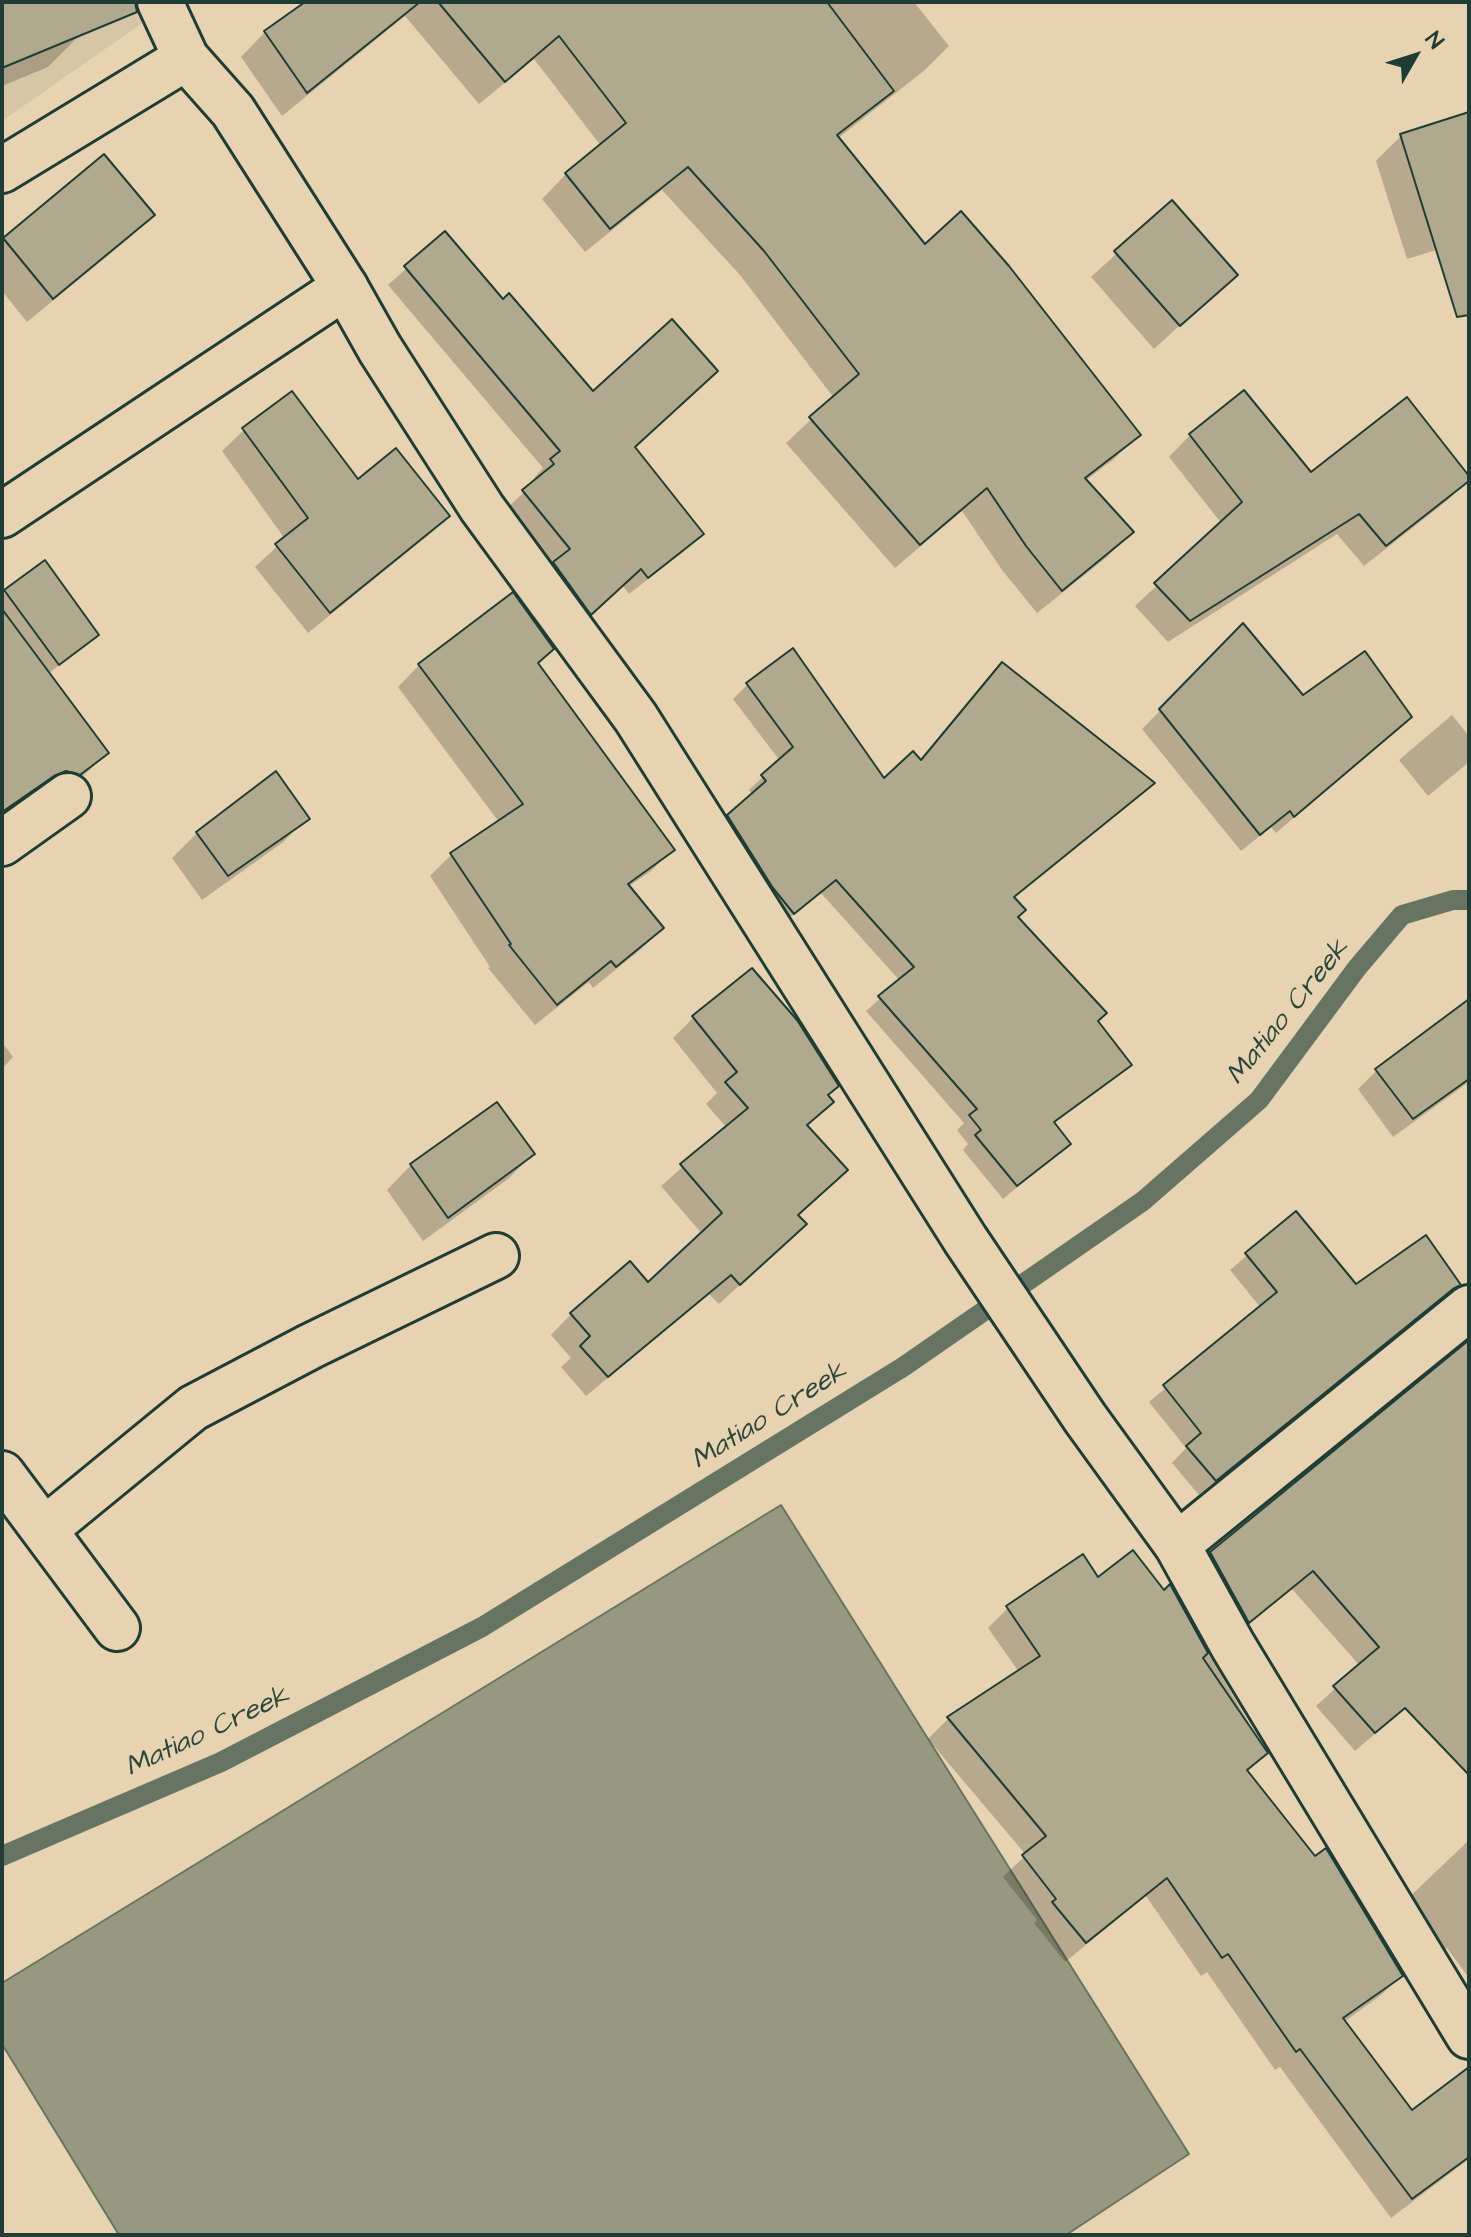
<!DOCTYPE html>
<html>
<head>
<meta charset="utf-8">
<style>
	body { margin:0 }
	#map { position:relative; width:1471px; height:2237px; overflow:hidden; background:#e7d3b1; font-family:"Architects Daughter",sans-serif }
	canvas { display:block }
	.frame { position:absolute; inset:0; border:4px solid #1f3d34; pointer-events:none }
	.north { position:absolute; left:1375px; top:16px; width:80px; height:80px; -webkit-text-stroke:6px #e7d3b1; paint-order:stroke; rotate:51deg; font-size:22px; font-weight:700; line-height:32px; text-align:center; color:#1f3d34 }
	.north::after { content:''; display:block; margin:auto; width:28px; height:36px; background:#1f3d34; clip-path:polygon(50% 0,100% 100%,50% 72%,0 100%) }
</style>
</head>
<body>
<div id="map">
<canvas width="1471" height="2237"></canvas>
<div class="frame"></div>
<div class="north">N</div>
</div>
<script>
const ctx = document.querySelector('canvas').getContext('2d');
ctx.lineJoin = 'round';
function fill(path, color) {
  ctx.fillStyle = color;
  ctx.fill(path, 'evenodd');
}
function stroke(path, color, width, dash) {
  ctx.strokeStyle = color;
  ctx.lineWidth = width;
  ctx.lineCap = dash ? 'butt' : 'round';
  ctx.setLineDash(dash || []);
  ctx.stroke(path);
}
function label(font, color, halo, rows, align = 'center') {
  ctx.font = font + ' "Architects Daughter",sans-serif';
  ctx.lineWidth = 6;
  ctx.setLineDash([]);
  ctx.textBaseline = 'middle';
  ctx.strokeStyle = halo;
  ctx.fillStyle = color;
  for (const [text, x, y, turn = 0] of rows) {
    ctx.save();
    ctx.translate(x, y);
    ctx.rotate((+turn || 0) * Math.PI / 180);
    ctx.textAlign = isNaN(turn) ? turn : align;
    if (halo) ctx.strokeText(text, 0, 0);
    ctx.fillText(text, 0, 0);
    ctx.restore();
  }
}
fill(new Path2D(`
	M2 2H158L161 10 2 121Z`), '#d6c6a6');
const water = new Path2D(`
	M781 1505 1189 2154 1066 2235H119L2 2044V1983Z`);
fill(water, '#989880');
stroke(water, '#687462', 2);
fill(new Path2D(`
	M2 2H66L80 35 48 67 2 86Z
	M309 2H914L949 46 925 70 837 139 925 247 1138 435 1114 459 1085 481 1131 532 1107 557 1037 613 1002 570 962 511 895 568 786 443 834 398 740 275 662 190 585 252 542 199 566 174 601 146 534 59 479 104 405 16 282 116 241 57 265 32Z
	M1469 120V240L1407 259 1376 161 1401 136Z
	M104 157 152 215 128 239 27 322 2 291V241Z
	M1172 203 1235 275 1154 349 1091 277Z
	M445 234 633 448 701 534 683 552 629 594 622 585 573 631 506 509 536 481 534 478 543 468 388 285Z
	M244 430 358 481 448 516 426 537 308 633 255 567 285 539 222 451Z
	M1190 435 1310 475 1469 479 1448 500 1364 566 1337 534 1168 642 1135 606 1222 524 1169 457Z
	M6 592 97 635 48 674 107 753 84 775 56 797 2 817V595Z
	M1243 626 1303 697 1410 717 1276 833 1271 827 1241 851 1142 729Z
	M793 651 884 781 920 762 1152 783 1012 899 1016 917 1129 1064 1115 1078 1053 1124 1069 1144 1003 1199 963 1150 968 1144 957 1130 964 1123 866 1011 900 981 821 893 779 926 714 831 753 795 749 790 780 761 733 699 747 685Z
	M536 664 672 850 651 871 628 887 662 928 640 950 593 988 589 982 535 1025 488 968 490 967 430 876 452 854 499 822 398 687 419 665Z
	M1452 715 1469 736V762L1428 796 1399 760Z
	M307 818 282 843 202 900 172 858 197 833Z
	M1469 998V1082L1393 1137 1358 1089 1377 1070 1452 1014Z
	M693 1018 826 1096 831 1101 805 1126 797 1216 784 1244 719 1304 709 1294 586 1396 561 1367 571 1358 551 1335 571 1314 648 1285 702 1234 661 1186 727 1128 706 1104 717 1093 673 1038Z
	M2 1042 13 1057 2 1069Z
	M533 1154 508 1179 423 1241 387 1190 411 1165Z
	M1296 1214 1355 1287 1459 1285 1443 1300 1435 1304 1199 1495 1172 1463 1186 1448 1149 1402 1261 1308 1230 1270Z
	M1469 1341V1653L1355 1751 1316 1706 1360 1666 1292 1589 1229 1640 1192 1573 1211 1554Z
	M1098 1579 1163 1592 1170 1587 1266 1753 1246 1773 1401 1976 1381 1995 1344 2022 1412 2112 1469 2074V2159L1391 2218 1280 2067 1275 2070 1207 1972 1201 1976 1146 1896 1065 1962 1034 1923 1037 1920 1003 1877 1026 1855 928 1739 948 1719 1019 1672 988 1628 1008 1608Z
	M1469 1840V1978L1447 1948 1428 1961 1397 1909Z`), '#0003');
stroke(new Path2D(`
	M2 1856 221 1762 482 1627 903 1367 1143 1201 1259 1100 1357 968 1402 915 1453 900H1469`), '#687462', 20);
const building = new Path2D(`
	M2 2H135L137 12 2 68Z
	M305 2H420L307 93 264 31Z
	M438 2H827L894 91 837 135 925 244 961 211 1009 266 1141 435 1085 478 1134 532 1062 591 1026 546 987 488 920 545 809 417 859 374 764 251 688 167 610 229 565 173 626 123 559 36 505 82Z
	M1469 112V315L1457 317 1400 134Z
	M104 154 155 215 53 299 3 238Z
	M1172 200 1238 275 1180 326 1114 251Z
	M445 231 503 299 509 293 593 391 672 319 718 371 635 447 704 534 648 578 641 569 591 615 553 562 570 549 522 490 554 464 550 459 560 451 404 266Z
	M1244 390 1311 472 1407 397 1469 476V481L1386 546 1359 514 1190 621 1154 583 1242 502 1189 434Z
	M292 391 358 479 396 448 450 516 330 613 275 544 308 518 242 428Z
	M45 560 99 635 59 665 4 590Z
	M513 592 554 649 538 663 675 850 628 884 664 928 616 967 611 961 557 1005 509 945 511 944 450 853 523 804 418 664Z
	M2 609 109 753 80 775 66 771 54 776 2 812Z
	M1243 623 1303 695 1365 651 1412 717 1294 817 1290 811 1260 835 1159 709Z
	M793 648 884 778 913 751 921 760 1002 662 1155 783 1014 897 1026 910 1018 917 1107 1013 1098 1021 1132 1065 1054 1122 1071 1144 1017 1186 975 1135 981 1130 969 1115 977 1109 878 996 914 967 836 880 794 914 773 888 727 815 766 781 761 775 793 747 746 683Z
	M276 771 310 819 228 876 196 832Z
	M752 968 797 1020 839 1086 828 1095 834 1102 807 1125 848 1170 798 1215 807 1224 740 1285 731 1275 608 1377 580 1346 590 1336 570 1313 630 1261 648 1282 722 1213 680 1164 748 1108 725 1082 737 1072 692 1016Z
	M1469 999V1079L1413 1119 1375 1069Z
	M497 1102 535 1154 448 1218 410 1164Z
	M1296 1211 1356 1284 1426 1235 1461 1285 1453 1289 1216 1481 1186 1446 1201 1433 1163 1385 1277 1292 1245 1253Z
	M1469 1340V1775L1405 1708 1375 1733 1333 1686 1379 1647 1313 1571 1249 1623 1210 1552Z
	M1133 1550 1164 1590 1170 1584 1208 1653 1203 1658 1268 1753 1247 1770 1315 1856 1326 1848 1403 1976 1343 2018 1412 2110 1469 2067V2157L1412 2199 1300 2049 1296 2052 1228 1954 1222 1958 1167 1878 1086 1943 1052 1902 1056 1899 1022 1855 1046 1836 947 1717 1040 1656 1006 1606 1083 1554 1098 1577Z`);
fill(building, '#b0a98e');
stroke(building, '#1f3d34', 2);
const street = new Path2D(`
	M2 170 186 58
	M2 515 345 287
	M2 843 68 796
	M2 1474 117 1628
	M44 1530 193 1408 311 1346 496 1256
	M1177 1545 1469 1308`);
const secondary = new Path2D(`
	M160 2 186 58 233 111 345 287 380 349 482 508 636 718 965 1239 1085 1418 1177 1545 1233 1646 1469 2036`);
stroke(street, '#1f3d34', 50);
stroke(secondary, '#1f3d34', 50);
stroke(street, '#e7d3b1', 44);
stroke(secondary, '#e7d3b1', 44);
label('italic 28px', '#2b463c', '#e7d3b1', [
	["Matiao Creek",1289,1013,-51],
	["Matiao Creek",770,1417,-32],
	["Matiao Creek",208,1733,-25]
]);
</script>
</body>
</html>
